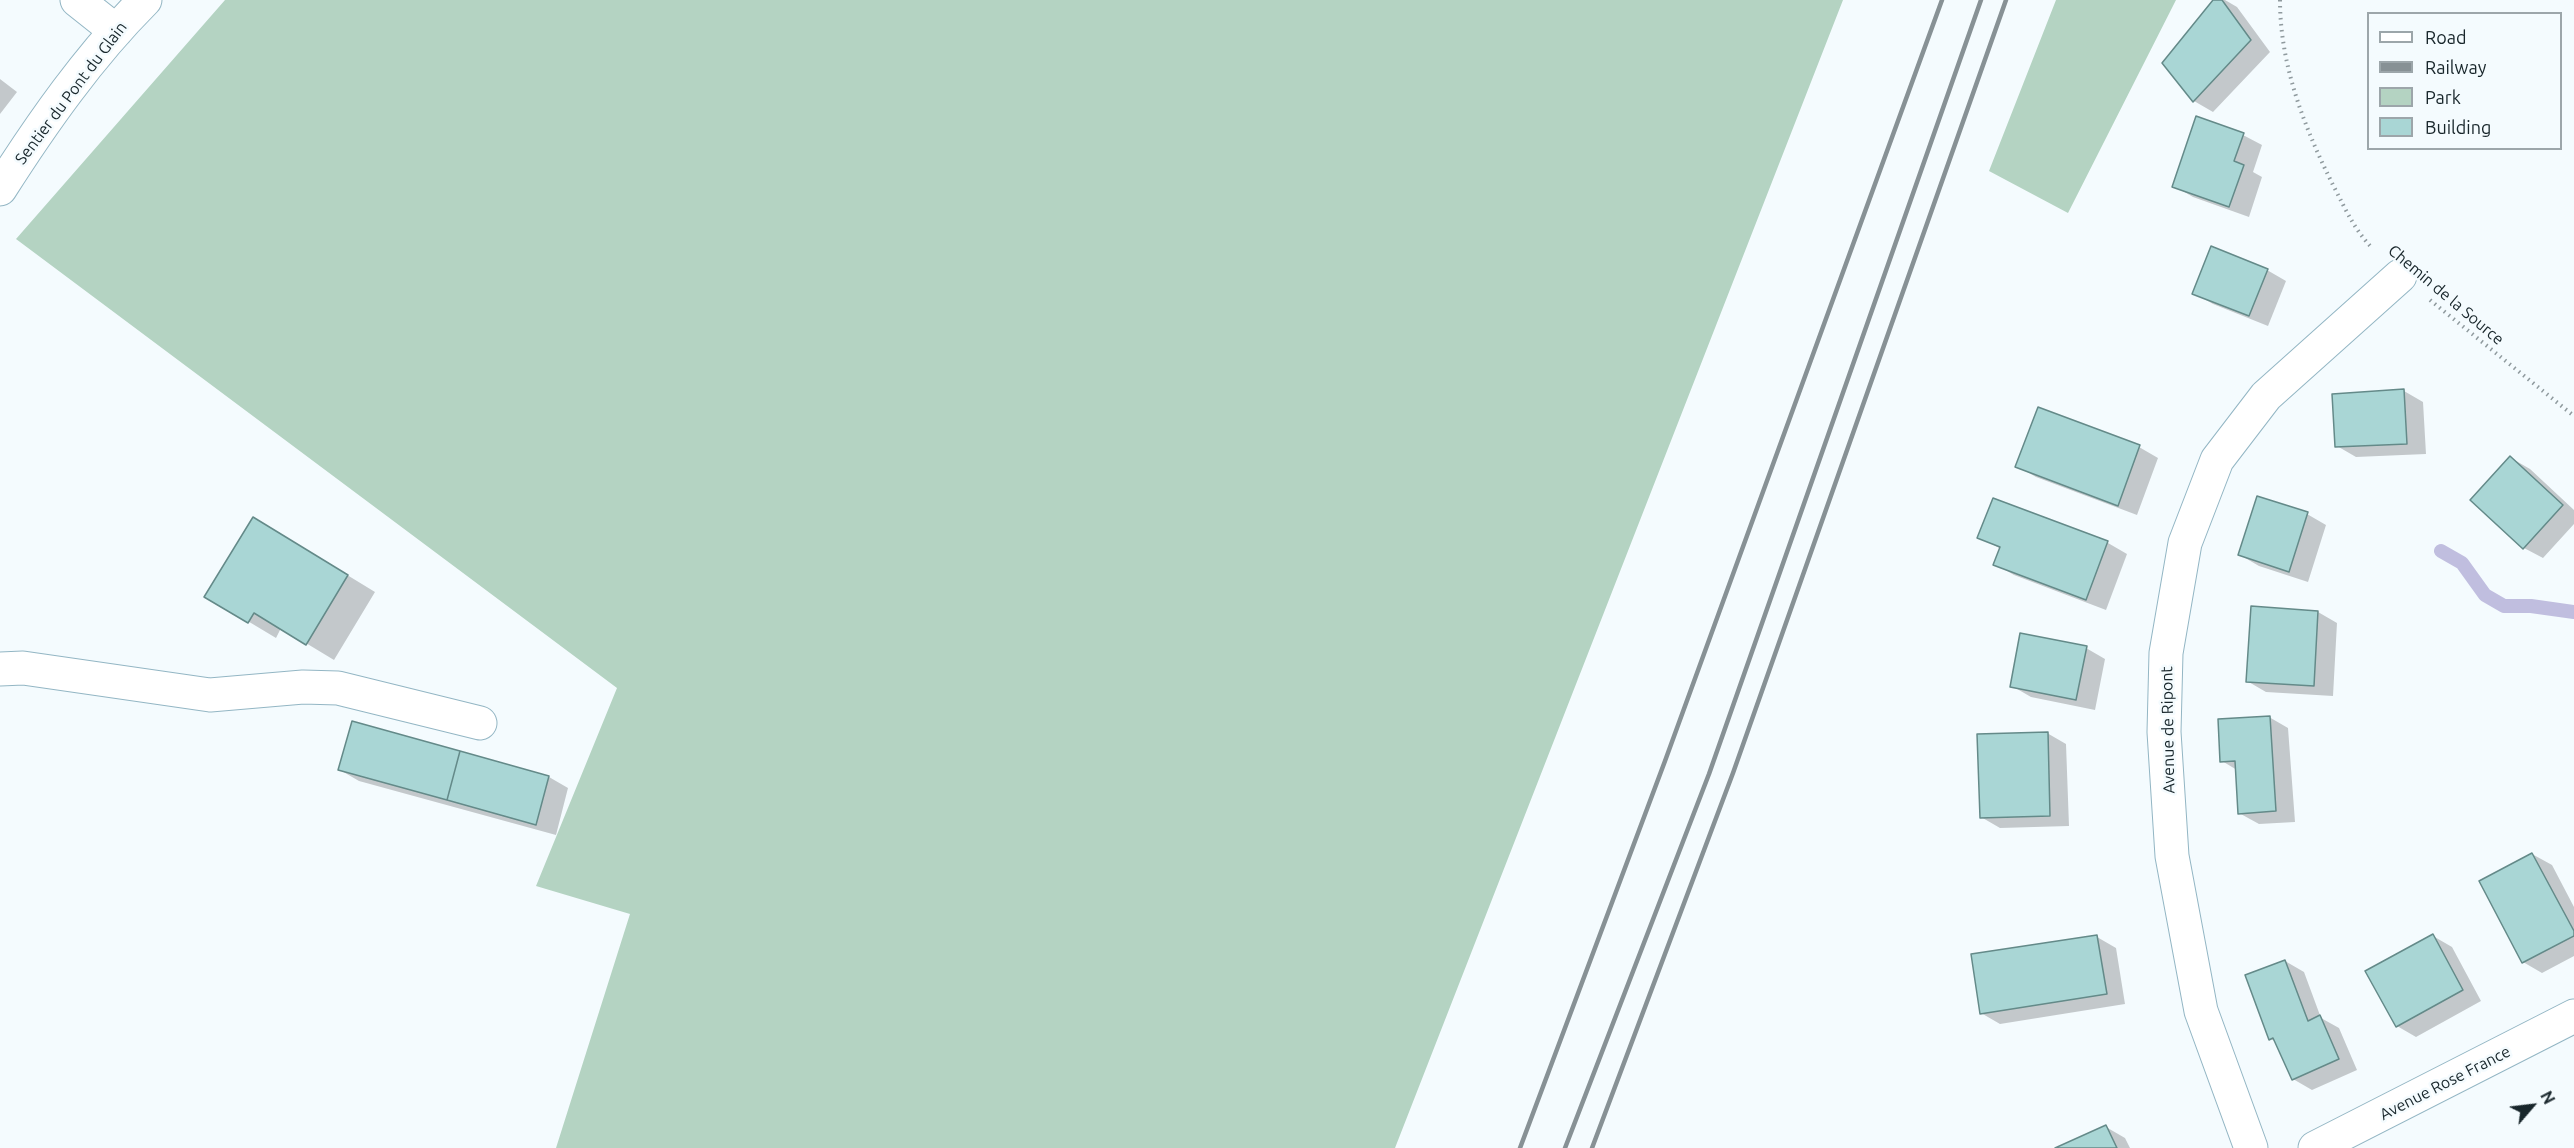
<!DOCTYPE html>
<html>
<head>
<meta charset="utf-8">
<style>
	body { margin:0 }
	#map { position:relative; width:2574px; height:1148px; overflow:hidden; background:#f4fbfe; font-family:Ubuntu,sans-serif }
	canvas { display:block }
	.legend { position:absolute; left:2367px; top:12px; width:195px; height:138px; box-sizing:border-box; background:#f4fbfe; border:2px solid #9ca6aa; margin:0; padding:8px 10px; list-style:none; font-size:18px; color:#18262b }
	.legend li { display:flex; align-items:center; gap:12px; height:30px }
	.legend b { width:30px; border:2px solid #9ca6aa }
	.north { position:absolute; left:2502px; top:1076px; width:60px; height:60px; -webkit-text-stroke:4px #f4fbfe; paint-order:stroke; rotate:62deg; font-size:16px; font-weight:700; line-height:24px; text-align:center; color:#18262b }
	.north::after { content:''; display:block; margin:auto; width:21px; height:27px; background:#18262b; clip-path:polygon(50% 0,100% 100%,50% 72%,0 100%) }
</style>
</head>
<body>
<div id="map">
<canvas width="2574" height="1148"></canvas>
<ul class="legend">
<li><b style="height:8px;background:#fff"></b>Road</li>
<li><b style="height:8px;background:#879195"></b>Railway</li>
<li><b style="height:16px;background:#b4d3c2"></b>Park</li>
<li><b style="height:16px;background:#a9d6d5"></b>Building</li>
</ul>
<div class="north">N</div>
</div>
<script>
const ctx = document.querySelector('canvas').getContext('2d');
ctx.lineJoin = 'round';
function fill(path, color) {
  ctx.fillStyle = color;
  ctx.fill(path, 'evenodd');
}
function stroke(path, color, width, dash) {
  ctx.strokeStyle = color;
  ctx.lineWidth = width;
  ctx.lineCap = dash ? 'butt' : 'round';
  ctx.setLineDash(dash || []);
  ctx.stroke(path);
}
function label(font, color, halo, rows, align = 'center') {
  ctx.font = font + ' Ubuntu,sans-serif';
  ctx.lineWidth = 5;
  ctx.setLineDash([]);
  ctx.textBaseline = 'middle';
  ctx.strokeStyle = halo;
  ctx.fillStyle = color;
  for (const [text, x, y, turn = 0] of rows) {
    ctx.save();
    ctx.translate(x, y);
    ctx.rotate((+turn || 0) * Math.PI / 180);
    ctx.textAlign = isNaN(turn) ? turn : align;
    if (halo) ctx.strokeText(text, 0, 0);
    ctx.fillText(text, 0, 0);
    ctx.restore();
  }
}
fill(new Path2D(`
	M225 0H1843L1395 1148H556L630 914 536 886 617 688 16 239Z
	M2056 0H2176L2068 213 1989 171Z`), '#b4d3c2');
fill(new Path2D(`
	M2215 0H2225L2237 7 2270 52 2213 112 2194 101 2164 63Z
	M0 79 17 92 0 114Z
	M2243 135 2262 145 2253 172 2262 177 2249 217 2193 197 2174 186Z
	M2267 270 2286 281 2268 326 2213 304 2194 293Z
	M2404 391 2423 402 2426 454 2356 457 2337 446Z
	M2139 447 2158 458 2137 515 2036 477 2017 466Z
	M2511 458 2530 469 2574 510V524L2543 558 2524 548Z
	M1994 500 2108 543 2127 554 2106 610 2014 575 1995 564 2001 549 1979 537Z
	M2307 514 2326 525 2308 582 2259 566 2240 555Z
	M280 534 375 592 334 660 281 628 276 638 206 596Z
	M2318 612 2337 623 2333 696 2266 692 2247 681Z
	M2086 648 2105 659 2095 710 2031 697 2012 686Z
	M2269 717 2288 728 2295 822 2259 824 2239 813 2237 770 2222 761Z
	M353 723 549 777 568 788 556 835 359 781 340 770Z
	M2047 733 2066 744 2069 826 2000 828 1981 817Z
	M2532 854 2552 865 2574 907V956L2542 973 2523 962Z
	M2433 936 2452 947 2481 1001 2416 1037 2397 1026Z
	M2097 937 2116 948 2125 1004 2000 1024 1981 1013Z
	M2285 961 2304 972 2321 1018 2339 1028 2357 1070 2312 1090 2293 1079 2276 1042 2271 1039Z
	M2106 1127 2125 1138 2130 1148H2059Z`), '#0003');
stroke(new Path2D(`
	M2441 551 2462 563 2485 595 2504 606H2531L2574 612`), '#c0bedf', 14);
const building = new Path2D(`
	M2213 0H2222L2251 40 2193 102 2162 63Z
	M2196 116 2244 133 2234 161 2244 165 2229 207 2172 187Z
	M2211 246 2268 269 2249 316 2192 294Z
	M2404 389 2407 444 2335 447 2332 394Z
	M2038 407 2140 445 2118 506 2015 467Z
	M2510 456 2563 505 2523 549 2470 500Z
	M2257 496 2308 512 2289 572 2238 555Z
	M1993 498 2108 541 2086 600 1993 565 2000 547 1977 538Z
	M253 517 348 575 306 645 254 613 248 623 204 597Z
	M2251 606 2318 611 2314 686 2246 682Z
	M2020 633 2087 646 2076 700 2010 687Z
	M2270 716 2276 811 2238 814 2235 761 2220 762 2218 719Z
	M352 721 460 751 447 800 338 770Z
	M2048 732 2050 816 1980 818 1977 734Z
	M460 751 549 776 536 825 447 800Z
	M2532 853 2574 931V936L2522 963 2479 881Z
	M2433 934 2463 990 2396 1027 2365 971Z
	M2097 935 2107 994 1980 1014 1971 954Z
	M2285 960 2308 1021 2320 1015 2339 1059 2292 1080 2273 1038 2269 1040 2245 975Z
	M2106 1125 2117 1148H2055Z`);
fill(building, '#a9d6d5');
stroke(building, '#648a89', 1.5);
const minor = new Path2D(`
	M77 0 116 31
	M0 189C42 123 89 56 145 0
	M0 669 23 668 210 695 303 687 338 688 480 723
	M2251 1148 2201 1011 2172 856 2164 732 2166 653 2185 543 2217 460 2266 396 2400 276
	M2315 1148 2574 1016`);
stroke(minor, '#93b6c4', 35);
stroke(new Path2D(`
	M2280 0C2280 66 2305 129 2334 187 2347 212 2354 229 2373 249
	M2430 300 2574 416`), '#8f9a9e', 4, [1.5, 4.5]);
stroke(minor, '#fff', 33);
stroke(new Path2D(`
	M1520 1148 1665 761 1942 0
	M1565 1148 1709 774 1981 0
	M1592 1148 1733 773 2006 0`), '#879195', 4.5);
label('16px', '#18262b', '#f4fbfe', [
	["Sentier du Pont du Glain",71,93,-53],
	["Chemin de la Source",2446,295,40],
	["Avenue de Ripont",2168,730,-91],
	["Avenue Rose France",2445,1083,-27]
]);
</script>
</body>
</html>
